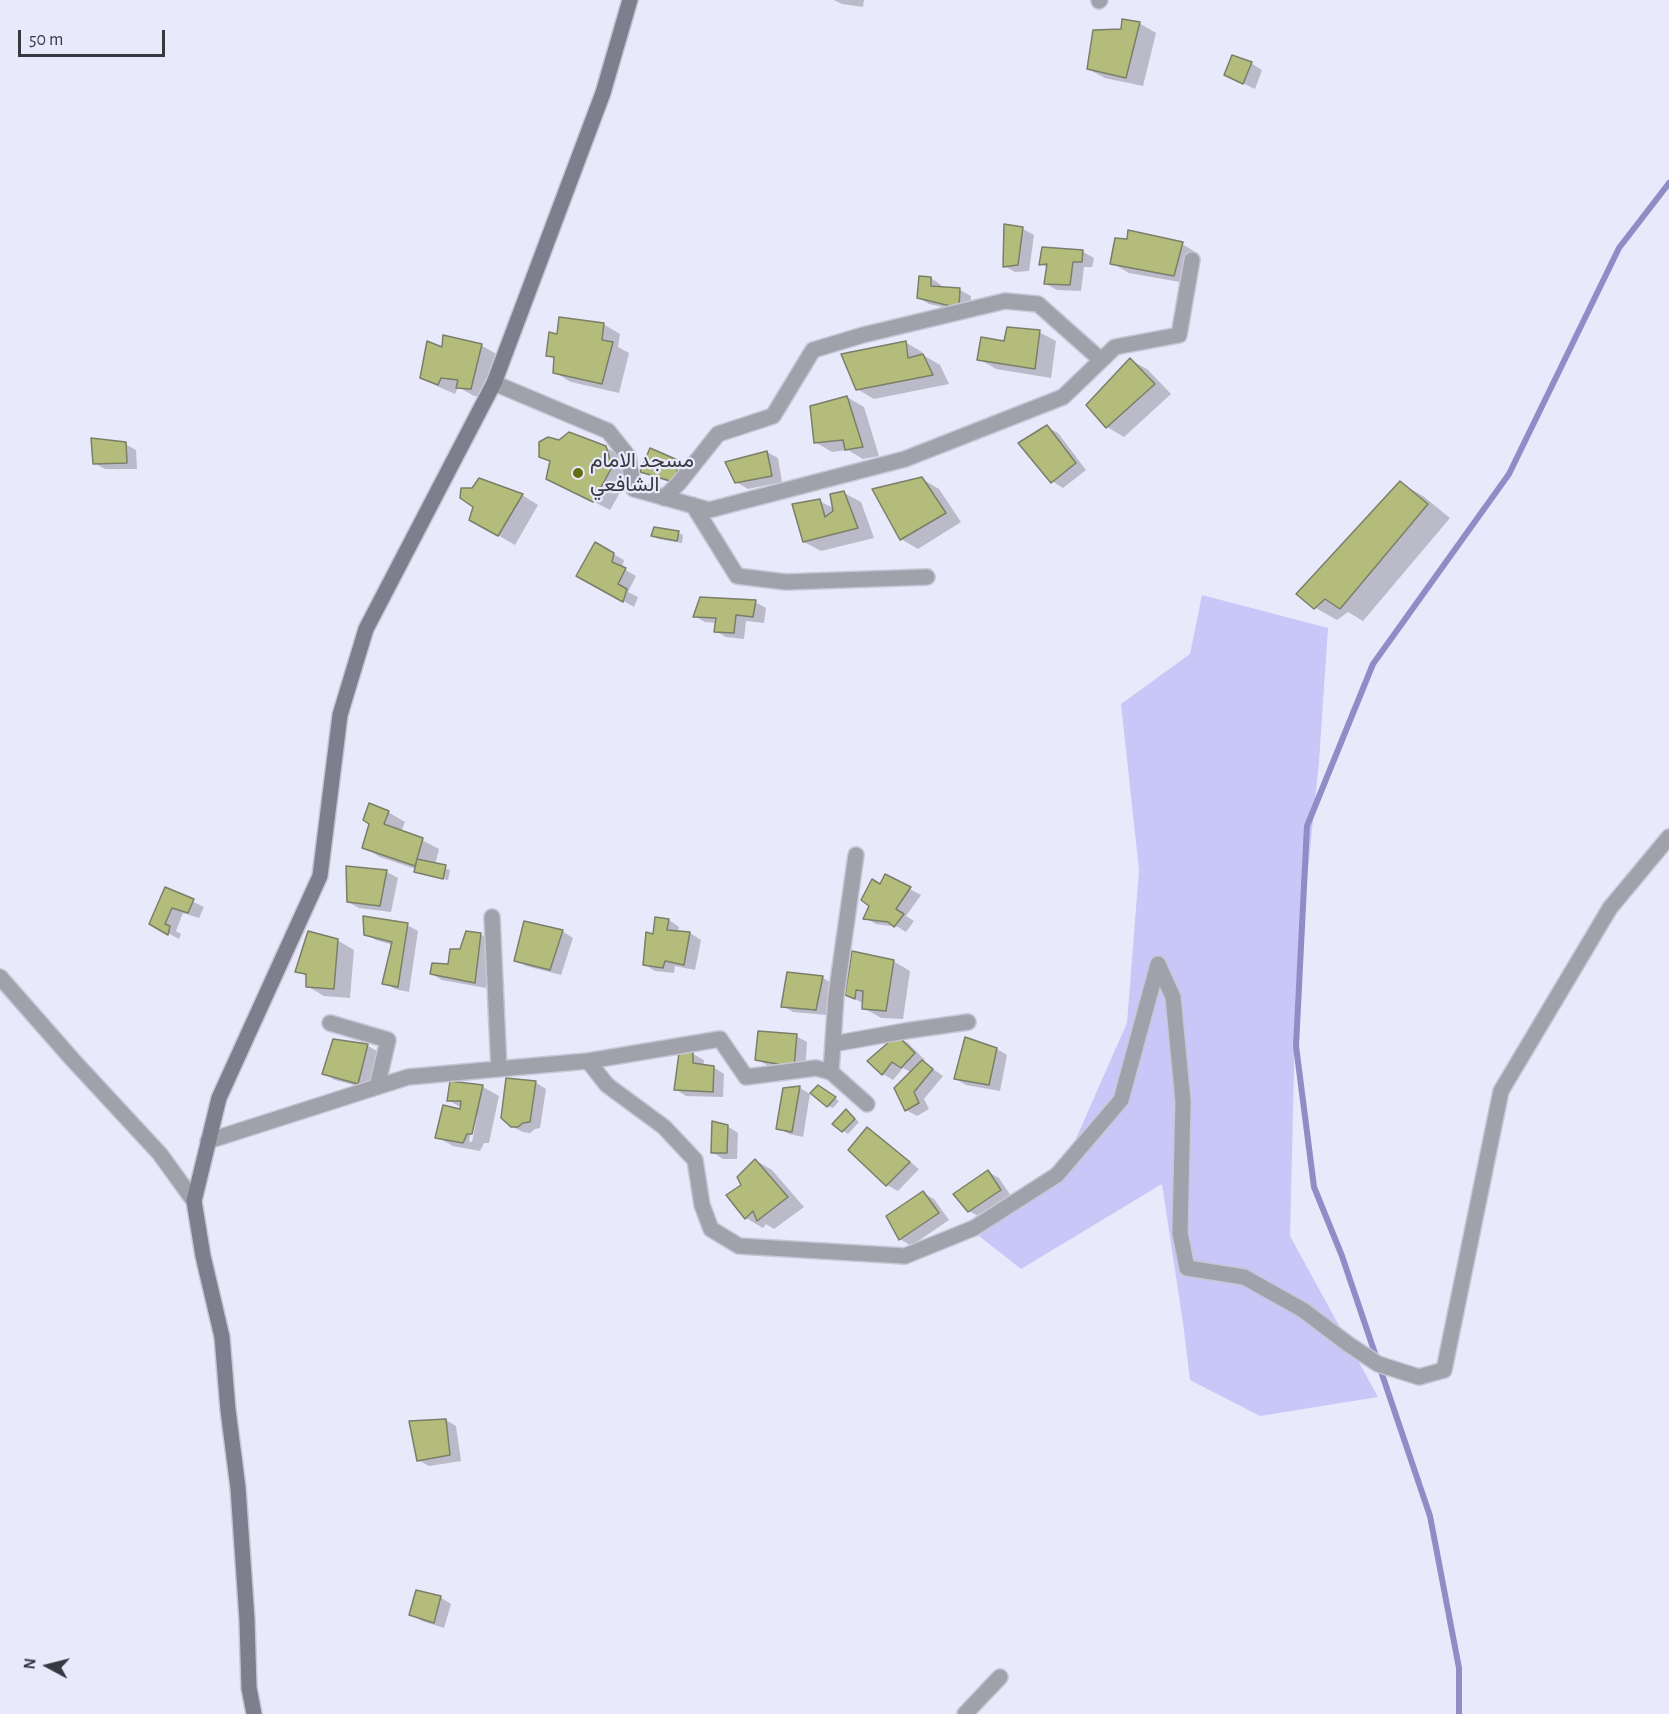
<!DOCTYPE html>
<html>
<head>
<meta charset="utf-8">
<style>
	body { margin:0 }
	#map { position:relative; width:1669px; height:1714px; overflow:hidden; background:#e9e9fc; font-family:"Alegreya Sans",sans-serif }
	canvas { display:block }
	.north { position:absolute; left:18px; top:1636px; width:60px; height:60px; -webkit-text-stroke:4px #e9e9fc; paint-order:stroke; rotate:277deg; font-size:16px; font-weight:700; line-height:24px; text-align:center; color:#383841 }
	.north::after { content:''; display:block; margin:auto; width:21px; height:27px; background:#383841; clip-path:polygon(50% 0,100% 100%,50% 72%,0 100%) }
	.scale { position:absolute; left:18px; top:30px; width:147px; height:27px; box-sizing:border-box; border:3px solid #383841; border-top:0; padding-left:8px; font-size:18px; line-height:21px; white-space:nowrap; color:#383841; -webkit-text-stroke:4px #e9e9fc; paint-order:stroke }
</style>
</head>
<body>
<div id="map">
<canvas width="1669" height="1714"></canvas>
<div class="north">N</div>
<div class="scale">50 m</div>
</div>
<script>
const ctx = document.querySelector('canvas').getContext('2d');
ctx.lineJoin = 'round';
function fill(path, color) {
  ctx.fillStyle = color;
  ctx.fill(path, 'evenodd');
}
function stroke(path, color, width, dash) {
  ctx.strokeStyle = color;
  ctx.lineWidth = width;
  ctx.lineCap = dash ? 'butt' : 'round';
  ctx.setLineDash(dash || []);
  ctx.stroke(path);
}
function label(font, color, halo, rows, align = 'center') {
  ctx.font = font + ' "Alegreya Sans",Vazirmatn,sans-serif';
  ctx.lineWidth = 4.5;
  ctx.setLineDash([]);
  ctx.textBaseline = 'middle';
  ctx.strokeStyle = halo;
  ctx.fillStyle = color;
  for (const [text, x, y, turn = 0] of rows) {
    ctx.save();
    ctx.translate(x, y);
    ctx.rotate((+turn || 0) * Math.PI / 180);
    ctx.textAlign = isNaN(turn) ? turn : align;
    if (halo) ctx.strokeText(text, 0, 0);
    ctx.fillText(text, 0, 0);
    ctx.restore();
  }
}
fill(new Path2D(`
	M1202 595 1328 628 1319 762 1296 987 1290 1236 1378 1397 1260 1416 1190 1380 1183 1323 1162 1184 1021 1269 979 1236 1071 1150 1127 1023 1139 870 1121 704 1190 654Z`), '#c9c7f7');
fill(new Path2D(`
	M834 0H864L863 7 842 4Z
	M1139 23 1156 33 1143 86 1105 78 1088 69Z
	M1251 63 1262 70 1255 89 1236 80Z
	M1006 226 1023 229 1034 235 1029 271 1015 272 1004 266Z
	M1182 244 1199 254 1191 284 1129 273 1112 263Z
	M1083 252 1094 258 1092 267H1084L1081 291 1057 290 1046 284 1048 268 1041 264Z
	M931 278 941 285V288L960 290 971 296 970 313 929 304 918 297Z
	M603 324 620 334 618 347 629 353 619 393 571 382 554 372 555 359 547 355 559 336Z
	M1039 332 1056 341 1051 378 996 369 979 359 1005 342Z
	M905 342 922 352 923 355 940 365 949 384 874 399 857 389Z
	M481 345 498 355 487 397 474 396 458 387 455 394 439 387 422 378 443 349Z
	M1130 360 1147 369 1171 394 1124 437 1107 427 1088 405Z
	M847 397 864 407 879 456 863 459 848 450 832 452 815 442Z
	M1047 427 1058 433 1086 470 1063 488 1052 481Z
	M125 444 136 450 137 469H105L94 463Z
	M605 447 623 457 629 477 610 510 548 478 552 462 540 456Z
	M651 450 690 469 685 487 653 477 642 471Z
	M767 452 778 458 782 482 748 489 736 482Z
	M922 479 939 489 961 522 918 549 901 539 874 490Z
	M1400 483 1423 496 1450 518 1363 621 1348 612 1337 620 1314 607Z
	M844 493 861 502 874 538 821 551 804 542 819 501 835 509Z
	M522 495 538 505 515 545 470 519Z
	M678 533 683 535 682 543 658 539 653 536Z
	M596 544 624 560 622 568 636 576 628 592 638 597 634 607 578 575Z
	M755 602 766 608 764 623 746 621 744 639 726 637 715 631 716 623 705 622 694 616Z
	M388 812 405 822 401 832 422 840 439 849 435 865 450 870 448 880 420 874 416 871V869L380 857 364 847 371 823Z
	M348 868 387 872 398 878 391 912 359 908 348 902Z
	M885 876 921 895 906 916 914 921 906 932 898 927 876 924 865 918Z
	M166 889 204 907 199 918 183 913 176 931 181 934 179 939 151 924Z
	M669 920 679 927 678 932 690 933 701 940 695 970 675 966 674 973 655 971 644 964Z
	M407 925 418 931 409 992 395 989 384 983 393 945 376 940 365 934Z
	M562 931 573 938 561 975 526 966 516 960Z
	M480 934 491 941 486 988 442 980 432 974 449 965 461 951Z
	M337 940 354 950 350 998 324 996 307 986 308 977 297 971Z
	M893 961 910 971 903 1019 881 1018 864 1008V1004L846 994Z
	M823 978 833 984 827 1015 793 1012 783 1006Z
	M796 1036 807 1042 805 1072 767 1065 756 1059Z
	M897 1037 908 1043 925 1060 923 1062 943 1076 924 1099 929 1109 917 1116 906 1110 912 1073 903 1068 893 1080 883 1074Z
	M334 1041 368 1046 379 1052 369 1089 335 1080 324 1074Z
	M997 1049 1007 1055 1000 1091 966 1085 956 1079Z
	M693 1054 704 1060 703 1066 713 1067 724 1074 723 1097 686 1096 675 1089Z
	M535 1082 546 1089 540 1128 535 1129 530 1133 523 1132 511 1126Z
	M451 1083 483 1087 499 1096 489 1143H484L480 1151 453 1146 437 1137 461 1111 462 1108 448 1100ZM474 1117H477L472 1142 469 1141Z
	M800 1088 810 1094 803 1137 789 1134 778 1128 785 1089Z
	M823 1090 839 1101 833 1108 828 1106Z
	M847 1111 859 1122 848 1134 843 1131Z
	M727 1126 738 1133 737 1159H723L712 1152Z
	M868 1129 878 1135 919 1169 898 1191 887 1185Z
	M755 1160 772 1170 804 1207 774 1229 766 1224 763 1228 746 1218 729 1196 743 1186Z
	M988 1172 999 1178 1011 1196 980 1217 969 1211Z
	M923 1193 934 1199 949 1220 911 1246 900 1239 888 1216Z
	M446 1420 456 1426 461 1461 429 1466 418 1460Z
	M440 1597 451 1604 444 1628 422 1621 411 1614Z`), '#0003');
stroke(new Path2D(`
	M1459 1714V1668L1430 1516 1342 1256 1314 1187 1296 1046 1307 826 1373 664 1509 474 1619 248 1669 183`), '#8f8cc6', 6);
const building = new Path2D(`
	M1122 19 1140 22 1126 78 1087 69 1093 30 1121 29Z
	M1232 55 1252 62 1243 84 1224 75Z
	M1004 224 1023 227 1018 265 1003 267Z
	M1128 230 1183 242 1174 276 1110 264 1115 238 1127 239Z
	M1042 247 1083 250 1082 262H1073L1070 285 1044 284 1047 264 1039 265Z
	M919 276 931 277V286L960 288 959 308 917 298Z
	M559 317 604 323 602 340 613 342 602 384 553 373 554 357 546 356 549 332 557 334Z
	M1007 327 1040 330 1035 369 977 360 981 337 1004 341Z
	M443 335 482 344 471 389 456 388 458 380 441 378 438 385 420 378 427 341 442 347Z
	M906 341 908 358 923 354 933 375 856 390 841 354Z
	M1130 358 1155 384 1106 428 1086 405Z
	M847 396 863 447 845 450 843 440 814 443 810 406Z
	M1047 425 1076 463 1051 483 1018 443Z
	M569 432 606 446 612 467 593 502 546 479 550 461 539 457V442L548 437 559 440Z
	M91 438 126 442 127 463 93 464Z
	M650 448 680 461 674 482 640 472Z
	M767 451 772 476 735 483 725 462Z
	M922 477 946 513 900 540 872 489Z
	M479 478 523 494 498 536 469 520 473 507 460 498 461 488H472Z
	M1400 481 1428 504 1340 609 1325 599 1314 609 1296 594Z
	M844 491 858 528 803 542 792 504 820 499 825 517 833 511 830 494Z
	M654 527 679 531 677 541 651 536Z
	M595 542 614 553 612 562 626 568 618 584 627 589 623 602 576 576Z
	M700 597 756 600 753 617 736 615 734 633 714 632 716 618 693 617Z
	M369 803 389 811 384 824 423 838 415 866 362 848 369 824 363 820Z
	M417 859 446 865 443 879 414 872Z
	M346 866 387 870 380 906 347 902Z
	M885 874 911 887 896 909 904 914 894 927 888 922 863 919 869 906 861 900 872 879 880 884Z
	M165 887 194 899 188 913 172 908 165 924 170 926 168 935 149 924Z
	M363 916 408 923 398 987 382 984 392 942 364 935Z
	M655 917 669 919 667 930 690 932 684 965 665 961 663 968 643 965 646 932 653 934Z
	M524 921 563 930 550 970 514 961Z
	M308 931 338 939 334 989 306 987V974L295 972Z
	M466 931 481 933 475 983 430 974 432 963 448 964 450 949H460Z
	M852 951 894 960 886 1011 862 1009 863 991 856 990 855 999 845 995Z
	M787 972 823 976 816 1010 781 1007Z
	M758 1031 797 1034 794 1067 755 1060Z
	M897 1035 915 1053 901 1068 892 1062 882 1075 867 1061Z
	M965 1037 997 1048 989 1085 954 1079Z
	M333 1039 368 1044 358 1084 322 1074Z
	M693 1052V1063L714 1066 713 1092 674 1090 679 1053Z
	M922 1060 933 1069 914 1092 919 1103 905 1111 894 1088Z
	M506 1078 536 1081 530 1122 523 1123 518 1127H511L501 1118Z
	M450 1081 483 1085 472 1134H467L463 1143 435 1138 443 1105 460 1109 461 1101H447Z
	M818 1085 836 1097 827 1107 810 1093Z
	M800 1086 792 1132 776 1129 783 1088Z
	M846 1109 855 1119 842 1132 832 1124Z
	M712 1121 728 1125 727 1153H711Z
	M867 1127 910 1162 886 1186 848 1150Z
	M755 1159 788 1197 757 1221 753 1211 745 1219 726 1195 741 1185 737 1177Z
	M988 1170 1001 1190 968 1212 953 1194Z
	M923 1191 939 1213 899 1240 886 1216Z
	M446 1419 450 1455 417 1461 409 1421Z
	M416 1590 441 1596 434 1623 409 1615Z`);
fill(building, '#b4bc7b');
stroke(building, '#7b7e68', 1.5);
const street = new Path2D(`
	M1099 1 1100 0
	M494 383 608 431 628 456 634 489 709 510 905 459 1063 397 1115 347 1179 335 1192 260
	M664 498 679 483 718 434 773 416 813 350 863 335 1005 301 1038 304 1101 360
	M693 505 737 576 786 582 927 577
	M492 917 499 1069
	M0 977 72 1059 160 1154 194 1201
	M330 1023 388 1040 377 1087
	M833 1044 905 1031 968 1022
	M588 1061 720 1039 746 1077 816 1068 831 1072 867 1104
	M831 1072 836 996 856 855
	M208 1141 408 1077 588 1061 607 1085 664 1127 695 1160 702 1205 711 1229 739 1246 905 1256 974 1228 1057 1175 1121 1100 1158 964 1173 997 1183 1101 1180 1233 1187 1268 1244 1277 1303 1310 1348 1344 1378 1364 1419 1377 1444 1370 1501 1091 1610 908 1669 837
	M965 1714 1000 1677`);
const secondary = new Path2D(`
	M254 1714 249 1688 247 1620 238 1488 228 1410 222 1337 203 1256 194 1201 219 1098 320 876 340 715 366 629 494 383 603 93 630 0`);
stroke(street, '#c6c6d7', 18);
stroke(secondary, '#c6c6d7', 18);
stroke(street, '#a1a1ab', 15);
stroke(secondary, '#7e7e8c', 15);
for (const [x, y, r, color] of [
	[578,473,6,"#666c10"]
]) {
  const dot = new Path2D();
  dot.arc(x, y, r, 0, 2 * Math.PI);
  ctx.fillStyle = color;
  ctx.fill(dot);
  stroke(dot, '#e9e9fc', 2);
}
label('21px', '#383841', '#e9e9fc', [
	["مسجد الامام",590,461],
	["الشافعي",590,485]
], 'left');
</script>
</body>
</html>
